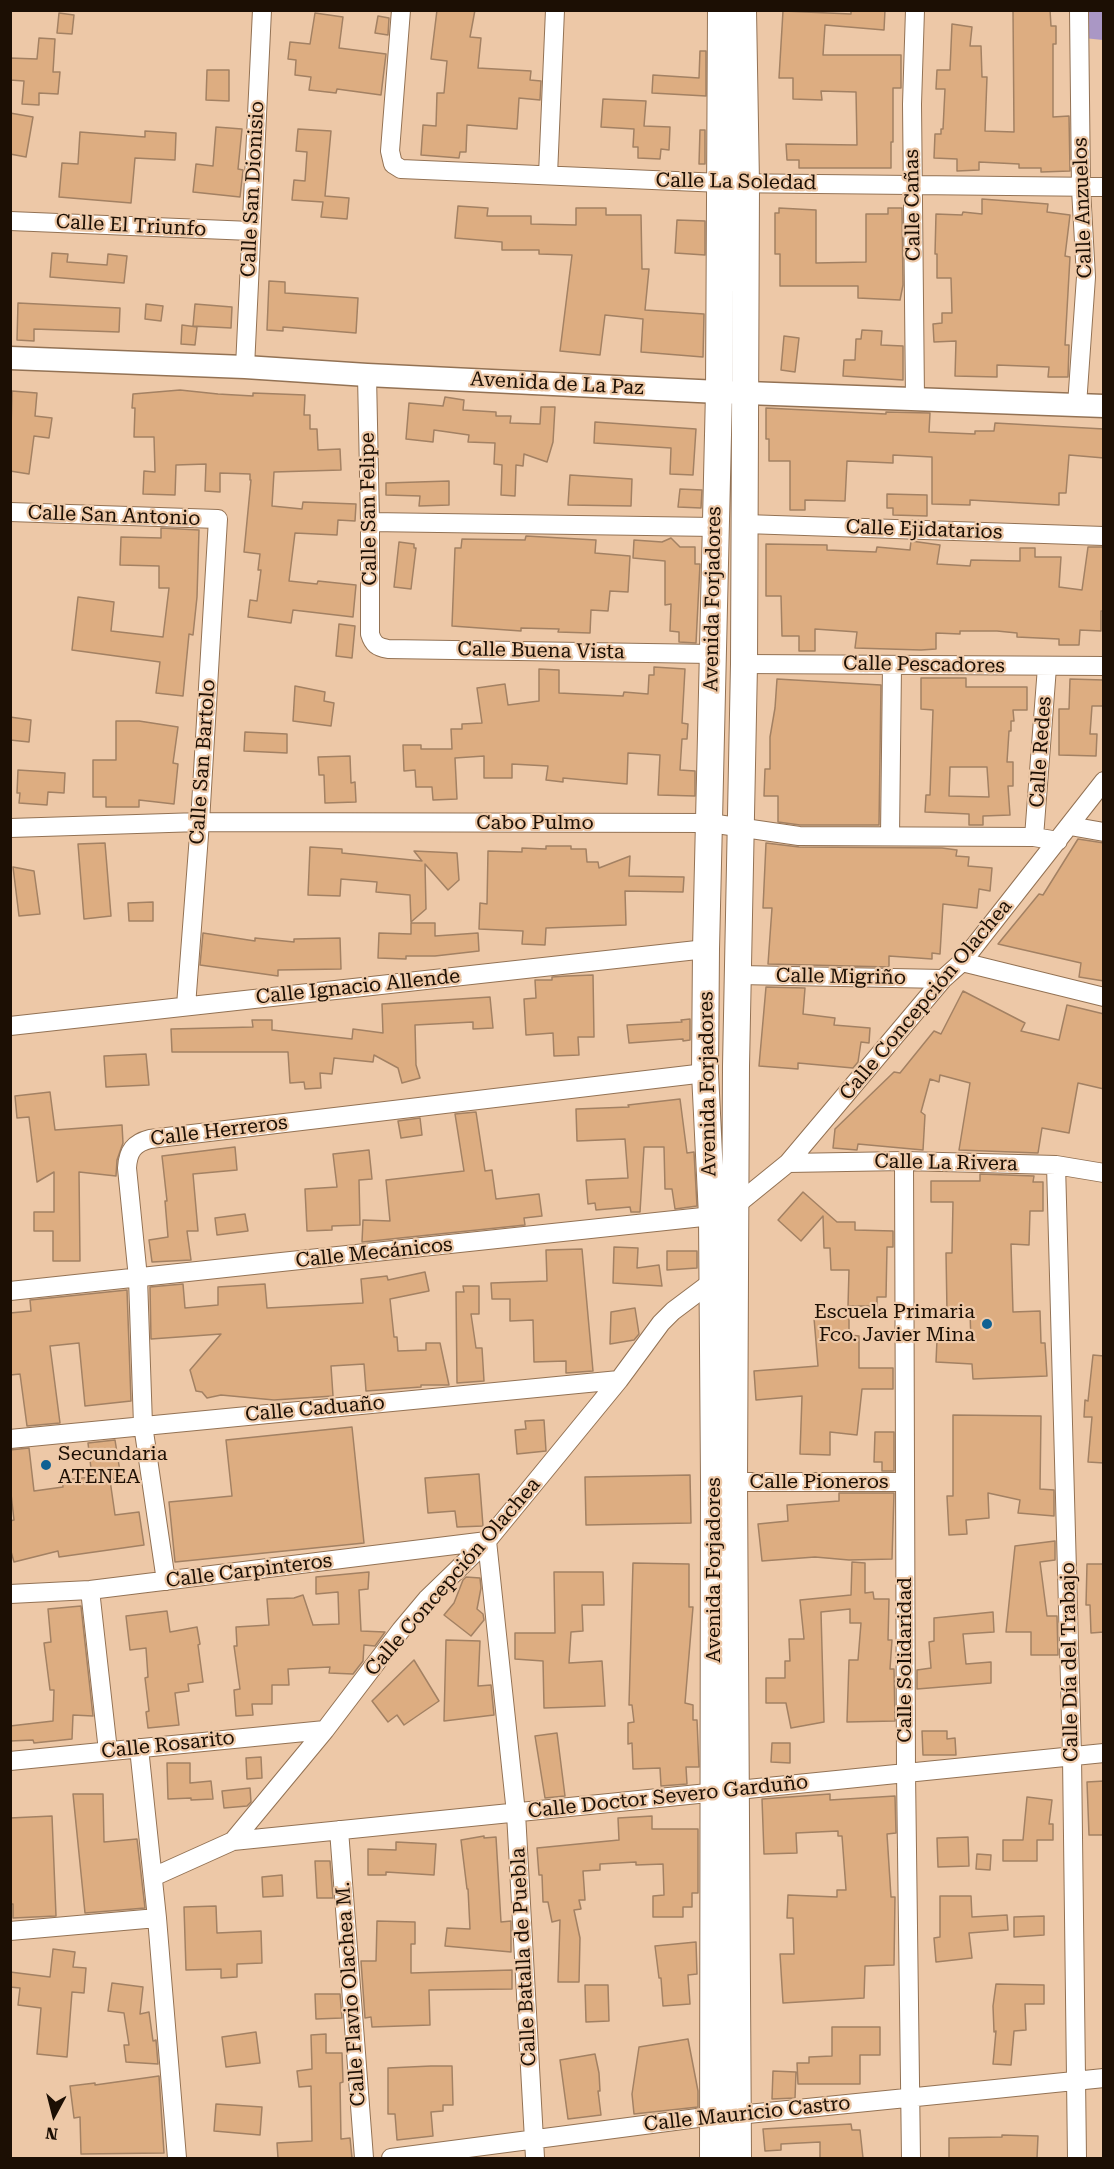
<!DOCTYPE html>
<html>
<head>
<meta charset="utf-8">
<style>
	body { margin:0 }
	#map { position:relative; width:1114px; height:2169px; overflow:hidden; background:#edc8a7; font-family:"Roboto Serif",serif }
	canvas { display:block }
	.frame { position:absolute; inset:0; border:12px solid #1c0f04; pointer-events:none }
	.north { position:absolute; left:24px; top:2085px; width:60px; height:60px; -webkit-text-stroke:4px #edc8a7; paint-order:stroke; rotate:187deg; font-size:16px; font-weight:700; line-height:24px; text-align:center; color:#1c0f04 }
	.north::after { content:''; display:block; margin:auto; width:21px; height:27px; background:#1c0f04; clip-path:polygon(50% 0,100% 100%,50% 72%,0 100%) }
</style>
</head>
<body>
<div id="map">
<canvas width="1114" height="2169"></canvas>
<div class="frame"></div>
<div class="north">N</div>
</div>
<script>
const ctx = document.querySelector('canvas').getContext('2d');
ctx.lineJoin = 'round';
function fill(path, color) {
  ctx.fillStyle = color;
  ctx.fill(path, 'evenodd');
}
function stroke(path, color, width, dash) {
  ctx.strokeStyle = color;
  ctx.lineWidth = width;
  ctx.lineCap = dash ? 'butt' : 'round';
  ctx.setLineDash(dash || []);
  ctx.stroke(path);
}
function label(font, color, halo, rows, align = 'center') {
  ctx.font = font + ' "Roboto Serif",serif';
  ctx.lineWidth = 4.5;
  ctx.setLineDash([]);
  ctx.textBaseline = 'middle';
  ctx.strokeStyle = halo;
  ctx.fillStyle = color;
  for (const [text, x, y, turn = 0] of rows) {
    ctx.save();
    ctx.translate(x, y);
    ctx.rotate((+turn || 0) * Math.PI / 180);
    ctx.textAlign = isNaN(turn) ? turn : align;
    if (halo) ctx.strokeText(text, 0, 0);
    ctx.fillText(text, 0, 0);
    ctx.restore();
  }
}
fill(new Path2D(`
	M1086 11H1103V40L1084 38Z`), '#aa97c5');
const building = new Path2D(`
	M437 10H475L470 37 481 38 478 68 531 71 530 80 541 81 540 100 519 98 517 129 467 125 466 152H460L459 158 421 155 423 125 436 126 437 93H444L447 61 431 59Z
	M851 10H885L884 30 825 25 823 55H901V88H893V142H891V168H799V160H787L786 144 857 145 856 92 821 91 822 100 793 99V78H779L783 11 851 14Z
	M1013 10H1050L1051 26H1056V44H1053V117L1069 116 1070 171 1041 172V168H1019V164L979 162V170L957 171V159L934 158 935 134H941V129H943L945 89H936L937 70H950L952 24 972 27 970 46H981L982 77H987L985 131 1014 132Z
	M59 13 74 15 72 34 57 33Z
	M315 13 343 17 339 48 386 54 381 95 337 89 336 93 309 90 311 77 295 75 296 60 288 59 290 42 310 44Z
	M378 16 389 18 388 35 375 33Z
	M39 38 55 39 53 72H60L58 94 39 93V105L22 104 24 81 10 80V58L37 59Z
	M700 51H706V96L652 93 653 75 699 78Z
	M207 70H229V101L206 100Z
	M603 99 646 101 644 126 670 127 669 150 661 149 660 159 638 158V147H633L634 129 601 127Z
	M10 113 33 117 26 157 10 154Z
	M216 127 242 129 238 169 243 170 240 197 193 192 196 164 213 166Z
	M298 129 331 131 325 196 349 198 347 219 321 217 323 202 292 200 294 180 305 181 307 152 296 151Z
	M700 130H705V164H699Z
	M145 131 176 133 175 160 135 158 131 203 59 197 62 163 78 164 80 132 145 137Z
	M982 199 1048 204 1047 212 1070 215 1065 256 1070 257 1065 345H1069L1068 377H1048L1049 367 997 365V377L955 376 956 341 934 342 933 324 942 323V313H952L951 278H937V254H935L936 214 962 215 963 212 982 214Z
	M458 206 488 208 487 216H531V224L576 225V208H606V215H641L642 269H649L645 310 704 314 703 357 641 352 643 319 605 315 600 355 560 351 572 255 539 254V250H502V242L455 238Z
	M779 208 816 210V263L866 262V214H888V208H902L903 285 900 300 858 298V286H780V254H775V213H779Z
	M677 220 705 221V255L675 253Z
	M52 253 68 254 67 262 107 265 108 254 127 256 124 283 50 277Z
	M269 281 285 282V293L358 298 356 333 283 327V331L267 330Z
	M18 303 120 308 119 332 34 329V341L17 340Z
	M146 304 163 306 161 321 145 319Z
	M195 304 232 307 231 328 193 326Z
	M182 325 197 327 195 345 181 344Z
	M862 330 882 331 881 345 903 346V380L843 376 844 360H855L856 339H861Z
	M784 336 799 338 795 372 781 370Z
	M180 390 218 394 253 396V393L305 395 304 415H310V429H317L318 450 340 449 341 470 274 472 272 506 302 509 303 502 356 504 355 521 338 520 337 535 295 533 289 581 317 584 318 581 356 585 353 617 293 610 291 623 248 617 250 600 257 601 261 570H258L260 554 244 552 251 480H250V474L220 473V492L205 491 206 464 176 465 175 495 143 494 144 471 155 472 154 437H134L135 408H132L133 394Z
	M12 391 37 393 35 416 52 418 49 438 34 436 29 474 10 471Z
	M445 397 464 400 463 410 496 412V416H511L510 423 540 424 541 407H555L553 442 547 462 524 454 523 466 516 465 515 496 501 495 502 465 494 464 495 443 468 442 469 435 434 430 433 442 406 439 409 403 443 406Z
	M766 408 886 414V412L930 413 929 432 975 434V431H994L995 423 1104 429V458L1069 455 1066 493H1059V505L970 500V505L932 504V457L893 455V463L847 461 845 501 805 500V510H790V461H769V439H766Z
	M595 422 696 429 693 475 670 474 671 448 594 443Z
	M570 475 632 479 631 506 568 505Z
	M449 481V505L419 506 420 496 386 495V483Z
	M680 489 702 490 701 508 678 507Z
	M887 494 927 495V516L893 515V508H887Z
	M161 528 199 530 197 597 193 635 189 634 183 696 156 693 160 662 72 650 78 597 114 602 111 631 163 637 169 588H159V566L120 565 121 537 161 538Z
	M526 536 596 540 595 553 630 556 628 592 610 591 608 611 591 610 590 633 558 632 559 629 521 628V631L452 626 455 548H461L462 539 525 540Z
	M671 538 680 547H695V564H700L696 643 679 642V632L670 631 671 604 665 605V561L633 558 634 540 662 542Z
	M911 541 940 545 937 564 970 566 971 560 1020 561V548H1035V557H1061L1059 587 1082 590 1088 547H1104V611H1101V631L1080 630 1079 645H1059V639L1017 637V633L997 631H960V634L936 633V649L921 650 855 648 857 632 815 629V651H799V636H782L781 596H766V544L827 545V550L876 552 877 547 910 550Z
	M399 542 414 544V548H416L411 589 394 587Z
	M339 624 355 626 352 658 336 656Z
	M654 667 685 669 682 723 688 724 687 739H682L680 770 695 771V796L658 795 660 755 628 753 627 784 563 778V782L546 780 548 766 512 764V778H484V756L455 758 457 799 433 800 432 787H416L415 770 404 771 403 745H421V749H452L451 729H462V724L482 723 477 688 505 684 508 705 539 701V669L559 670V693L623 696 624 692 648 694 649 675H654Z
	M921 678H966V687H1027V710H1013L1014 721H1011V731H1009L1007 762H1013V786H1008L1010 815 983 816V825H969V814L925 812 926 795H930L933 710 921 709ZM950 767H987L989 797 949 796Z
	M777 679 881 685 879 825H800L778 822V796H764L765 769H770V737L775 708Z
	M1070 679 1104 680V706H1092L1090 734H1097L1096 756 1059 755V709H1069Z
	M295 686 325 692 324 701 334 703 331 726 293 721Z
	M10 717 31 720 29 742 10 740Z
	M116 721H139L178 727 173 763 178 764 174 804 139 800V807H106V797H93V760H116Z
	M245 732 287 734V753L244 751Z
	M350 756 351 783 355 782 356 802 325 803 324 775H319L318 757Z
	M18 770 65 773 64 793 48 792 47 805 19 803 20 793H17Z
	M1078 839 1104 843V981L1079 977 1081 963 998 944 1039 894 1043 895Z
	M105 843 111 916 84 919 78 844Z
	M766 843 799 847 942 848 957 850 956 856 969 857 968 866 992 868 990 891 979 889 977 908 943 904 940 954 932 953V959L889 956V967L768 964 772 908H763Z
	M546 846H571V849H586L587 862H598L599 868 630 856 629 876 684 877 683 892 625 891 626 925 546 928 545 945 522 944 523 931 479 929 480 903 487 904 488 851 522 852V848L546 849Z
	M310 847 342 849V853L422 861 414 851 457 853 459 880 448 890 425 864 426 909 411 922 410 895 376 892 377 882 341 879 340 896 308 895Z
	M13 867 34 871 40 914 19 916Z
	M153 902V921H129L128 903Z
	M411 923H435V936L478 933 479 951 435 956H406V959L378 958 379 933 411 934Z
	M203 933 255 941V938L294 942V939L340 938 341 969 278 970V976L200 965Z
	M593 975 594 1037H578L579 1055 554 1056 553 1033 526 1035 524 999 536 998 535 980H552V977L567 976Z
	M766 987 805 988 803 1014 835 1018 834 1025 870 1028 869 1043 861 1042 858 1062 853 1068 798 1063V1069L759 1066Z
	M963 991 1025 1023 1021 1031 1059 1040 1067 1005 1104 1014V1089L1078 1083 1069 1133 1042 1128 1038 1153 959 1150 970 1083 940 1075 939 1082 930 1079 921 1112 925 1115 923 1150 858 1144 857 1150 833 1148 835 1129 894 1072 900 1073 934 1031 941 1034Z
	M490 997 493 1028 473 1029V1022L415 1025 416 1065 420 1078 402 1083 398 1068 374 1055 373 1062 334 1058 332 1074 320 1073 321 1088 305 1089 304 1082 290 1083 288 1052H172L171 1029 253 1027 252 1020H272V1030L352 1039 353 1029 383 1033 382 1004Z
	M690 1019V1040L683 1041V1039L629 1043 627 1025 682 1022 681 1020Z
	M146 1054 149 1085 106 1087 104 1056Z
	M50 1092 55 1130 122 1125 123 1143 117 1160 116 1176 79 1172 80 1261H53V1231H34V1212H54V1172L37 1182 29 1117 17 1118 15 1096Z
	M680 1099 687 1153 694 1152 697 1206 675 1209 672 1189H665L664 1147H644L640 1212H631L630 1207 596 1210 595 1203 588 1204 586 1180 628 1178 625 1139 577 1141 576 1109 629 1107 628 1105Z
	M476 1112 485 1171 492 1170 496 1199 539 1194 542 1216 524 1218 525 1225 362 1242 363 1220 390 1221 386 1180 464 1171 455 1114Z
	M420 1118 422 1135 401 1138 398 1121Z
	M235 1147 237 1170 193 1174 198 1231H187L191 1260 152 1262 149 1240 168 1237 165 1201H167L162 1156Z
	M369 1150 372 1179 359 1180 360 1225 332 1226V1230L307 1231 305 1189 337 1187 333 1154Z
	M980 1174 1034 1176 1033 1182H1043V1211H1030L1029 1245 1011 1244 1013 1312 1040 1311 1041 1343H1045L1047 1376 973 1379 972 1364 936 1362 937 1340 971 1342 970 1312H947L946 1253H952L953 1202H931V1181H980Z
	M803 1192 837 1222H855V1230L893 1231V1247H887L886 1297H877V1306H848L849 1270H831L830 1248H824L823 1216 801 1241 778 1220Z
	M245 1214 248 1231 217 1235 215 1218Z
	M614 1247 638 1248 637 1268 659 1265 662 1286 613 1283Z
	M582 1249 593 1371 566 1373V1361L534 1362 533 1320 510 1321V1299H492L491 1283 547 1281 546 1250Z
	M667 1251H697V1268L667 1270Z
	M425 1272 429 1291 390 1299 394 1337H397L398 1351 426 1350V1343H440L449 1385H421V1387L366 1391 364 1364 331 1366 333 1396 274 1400 221 1395 207 1398 202 1392 196 1391 190 1370 221 1334 151 1339 150 1287 183 1284 185 1308 218 1305V1287L265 1284 267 1308 363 1303 361 1279 387 1276 388 1280Z
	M463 1286H479V1314H471L476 1348H482L484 1381 457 1383 456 1292H464Z
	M127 1290 131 1401 85 1406 79 1343 50 1346 60 1423 27 1426 20 1374 10 1375V1313L31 1311 30 1300Z
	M635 1308 639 1334 634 1340 610 1344 611 1312Z
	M849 1316V1335L859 1336V1368H893V1389H862L857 1435 830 1432V1455L800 1454 802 1396 756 1400 754 1371 818 1366 814 1318Z
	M1093 1355 1104 1356V1463L1088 1462 1092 1417H1084L1085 1400 1088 1401Z
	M953 1415 1041 1416 1040 1489 1054 1490V1516L1018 1513 1020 1500 988 1493 989 1518 966 1520 967 1534 949 1535 947 1496H953Z
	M544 1420 546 1451 517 1454 515 1430 526 1429 525 1421Z
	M352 1427 364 1543 175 1562 169 1502 232 1496 226 1440Z
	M875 1432H894V1471H882V1462H874Z
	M115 1440 121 1478 110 1480 115 1515 139 1512 144 1545 59 1557 58 1551 14 1562 10 1548V1521L14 1520 10 1485V1450L29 1448 34 1491 63 1487 62 1480 92 1477 88 1443Z
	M479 1474 483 1526 457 1527 455 1511 428 1513 425 1478Z
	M690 1475 691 1523 586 1525 585 1477Z
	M839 1493H894L892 1559 849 1560 815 1557 762 1561 758 1524 788 1521 787 1505 839 1501Z
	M1055 1541V1560L1040 1562 1047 1616H1057L1058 1655H1031V1632H1006L1015 1546Z
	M852 1562 865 1563V1593L873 1592 874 1599H889L888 1640H892L890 1669H894L895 1721 847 1722 849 1660H858L861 1623H850V1609L821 1612 824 1722 791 1728 786 1703H766V1678H785V1661H790L789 1639H804L800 1600 851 1595Z
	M633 1563 689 1564V1607H693L685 1703 693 1705V1720H697L699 1767H686L687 1784 661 1786 660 1768 633 1769 632 1743 628 1744V1723L634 1722 632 1705H629Z
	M1087 1564H1104V1632L1091 1633 1090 1605H1086Z
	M369 1572 368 1589 359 1590 361 1631 385 1632 375 1646 364 1645 363 1661 353 1674 329 1673 330 1667 288 1669 289 1685H272V1704H252L253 1715 236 1716 234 1690 240 1689 234 1646H237L236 1627 269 1625 267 1599 294 1598 303 1595 313 1625 339 1624 338 1592 316 1594V1577Z
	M554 1572H603L604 1605H582L583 1631 571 1632 569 1663 602 1661 605 1706 544 1708 543 1661 515 1659V1633H555Z
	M466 1577 480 1578 481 1588 477 1609 483 1614 484 1620 471 1636 444 1615 454 1603 463 1580Z
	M81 1606 93 1716 73 1715 72 1739 34 1743 33 1740 10 1741V1726L53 1721 54 1690H50L44 1643 51 1642 48 1609Z
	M167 1611 170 1632 197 1627 200 1644 198 1645 203 1682 188 1684 189 1691 175 1693 179 1725 148 1728 146 1712 149 1711 145 1678 148 1677 146 1648 130 1650 126 1616Z
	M993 1612 994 1632 963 1634 966 1664 991 1662V1683L917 1689V1670L931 1668 929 1642 934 1641V1618Z
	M446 1640 480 1641 478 1686 491 1685 494 1715 444 1721Z
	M414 1660 439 1701 404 1725 397 1715 388 1722 372 1701Z
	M922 1731H947V1739L955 1738 956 1755H923Z
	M557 1733 565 1796 545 1798 535 1736Z
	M772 1743H790V1763L771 1762Z
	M261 1757 262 1778 247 1779 246 1758Z
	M167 1763H190V1783L211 1781 213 1799 191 1800V1798L168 1799Z
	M1104 1781V1835H1089L1087 1782Z
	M250 1788 251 1802 247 1806 224 1808 222 1791Z
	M73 1794H103L104 1842 137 1839 145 1908 85 1913Z
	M830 1794V1800L895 1796 896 1833 887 1834 891 1897H895L894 1965 865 1966 864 1998 783 2003 780 1954H794L793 1918H787L788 1895 837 1897V1890H846L842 1836H838V1831L796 1833 797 1853 764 1854 762 1799Z
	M1027 1797 1052 1800 1049 1824H1053V1840H1037V1861H1003V1840H1023Z
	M52 1816 56 1916 13 1918V1904H10V1818Z
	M652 1816V1829H698V1893H692V1907H683V1917H653V1896L664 1895 663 1864 636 1865V1862L600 1864V1870L583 1871 585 1900H579L581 1909 574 1910 580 1938 579 1982H558L560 1920 552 1922 548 1902H543L542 1875H539L537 1848 619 1840 618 1818Z
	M484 1836V1838L496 1837 501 1922 511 1921V1952L445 1946 447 1928 470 1929 468 1889H467L461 1840Z
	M968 1837 969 1866 938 1867 937 1838Z
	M396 1842 436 1844 434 1875 386 1872V1875H368V1849L396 1850Z
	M977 1854 991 1855 990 1870 976 1869Z
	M315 1861H330L333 1898H317Z
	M282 1875 283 1896 263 1897 262 1877Z
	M940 1896H971L972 1917 1007 1915 1008 1930 969 1933 972 1958 936 1962 934 1938 940 1937Z
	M216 1906 217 1933 261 1931 262 1963 237 1964V1977L221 1978V1969L186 1970 184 1907Z
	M1044 1916V1935L1014 1937V1917Z
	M377 1921 415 1922V1944H411V1973L512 1970V1989L429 1990 430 2025 372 2027 371 2017 365 2018 361 1961H376Z
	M696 1942 697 1974 688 1975 690 2004 663 2006 661 1978H659L655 1946Z
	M53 1949 75 1952 73 1967 86 1968 84 1993 72 1992 67 2057 37 2054 41 2008 18 2005 20 1988 10 1987V1972L50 1977Z
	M112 1983 143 1987 140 2014 149 2012 153 2041 156 2040 158 2064 126 2062 124 2045H129L124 2013 108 2011Z
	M996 1984 1044 1985V2004H1025L1026 2030 1014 2031 1011 2065 993 2064 996 2031 994 2032 993 2006Z
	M585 1985H608L609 2021 586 2022Z
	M315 1994H340L342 2018 316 2019Z
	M832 2027H880V2055H860V2084H798L797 2063H809V2057L832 2056Z
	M256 2032 260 2063 226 2067 222 2037Z
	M326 2034V2053H342L343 2082 340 2083 341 2139 350 2138 352 2158H278L277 2143 312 2141 311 2086 299 2087 297 2071 312 2069 311 2035Z
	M688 2039 698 2091V2107L634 2114 632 2094 639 2047Z
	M595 2054 599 2073 600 2091H598L601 2115 568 2119 560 2060Z
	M431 2066H452L453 2105H443V2111L431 2112 433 2136 397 2140 395 2114H388V2068Z
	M773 2071 796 2072 795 2098 772 2099Z
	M159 2076 164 2153 81 2154 80 2117 74 2118 70 2086 95 2083V2085Z
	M216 2104 262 2107 260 2135 214 2131Z
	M851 2124 852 2130H860L863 2158H820V2142L781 2144V2150L765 2151 763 2129Z
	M1002 2135 1038 2136 1037 2158H949V2138L1002 2137Z`);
fill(building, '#ddad81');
stroke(building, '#a38163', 1.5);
const minor = new Path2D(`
	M401 10 390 151 393 164 401 169 721 183 1104 187
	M548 175 555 10
	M10 221 251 231
	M245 367 262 10
	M367 375 370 522V634C373 644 377 647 388 649L712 654
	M915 399 912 104 915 10
	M1077 405 1086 277 1081 189 1079 10
	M10 512 218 519 200 822 186 1006
	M370 522 715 527
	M745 524 1104 536
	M744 664 1104 666
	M1070 826 1104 832
	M10 828 200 822 710 823 799 836 1034 837 1058 841
	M890 836 892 665
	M1034 837 1047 667
	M962 962 1104 997
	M739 975 943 979
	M10 1026 706 949
	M904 1161 906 1773 911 2158
	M788 1163 904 1161 1056 1165 1104 1173
	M1056 1165 1072 1756 1077 2158
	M10 1291 712 1216 735 1206 788 1163 943 979 962 962 1104 781
	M10 1439 619 1380
	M734 1482H905
	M166 1581 143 1425 138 1278 127 1168C128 1151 134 1143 150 1139L705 1073
	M90 1590 108 1751
	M10 1594 90 1590 487 1541 516 1813 535 2158
	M139 1748 157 1918 177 2158
	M10 1761 325 1730
	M339 1830 364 2158
	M233 1841 1104 1753
	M153 1877 233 1841 325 1730 401 1630 427 1599 487 1541 619 1380 661 1323 673 1311 713 1281
	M10 1931 157 1918
	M391 2158 713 2116 738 2115 1104 2078`);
const tertiary = new Path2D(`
	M10 358 245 367 367 375 719 392 1104 406`);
const secondary = new Path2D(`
	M713 2158 714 1482 712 1216 705 1073 706 949 719 392 721 10
	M738 2158 734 1482 736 1066 744 664 746 183 743 10`);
stroke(minor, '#937254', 20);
stroke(tertiary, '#937254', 25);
stroke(secondary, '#937254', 28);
stroke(minor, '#fff', 18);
stroke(tertiary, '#fff', 22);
stroke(secondary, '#fff', 26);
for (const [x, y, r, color] of [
	[987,1324,6,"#106193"],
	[46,1465,6,"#106193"]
]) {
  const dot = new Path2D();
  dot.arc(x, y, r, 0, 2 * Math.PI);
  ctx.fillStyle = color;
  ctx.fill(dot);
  stroke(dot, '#edc8a7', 2);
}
label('20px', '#1c0f04', '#edc8a7', [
	["Calle La Soledad",736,182,1],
	["Calle San Dionisio",253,189,-87],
	["Calle Cañas",913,205,-91],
	["Calle Anzuelos",1083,208,-92],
	["Calle El Triunfo",131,226,3],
	["Avenida de La Paz",557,384,3],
	["Calle San Felipe",369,509,-91],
	["Calle San Antonio",114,516,2],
	["Calle Ejidatarios",924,530,2],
	["Avenida Forjadores",713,599,-89],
	["Calle Buena Vista",541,651,1],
	["Calle Pescadores",924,665,1],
	["Calle Redes",1041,752,-86],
	["Calle San Bartolo",203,762,-86],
	["Cabo Pulmo",535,823],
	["Calle Migriño",841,977,1],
	["Calle Ignacio Allende",358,987,-6],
	["Calle Concepción Olachea",926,1000,-50],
	["Avenida Forjadores",708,1084,-91],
	["Calle Herreros",219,1131,-7],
	["Calle La Rivera",946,1163,1],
	["Calle Mecánicos",374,1253,-6],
	["Calle Caduaño",315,1409,-5],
	["Calle Pioneros",819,1482],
	["Avenida Forjadores",714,1570,-90],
	["Calle Carpinteros",249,1571,-7],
	["Calle Concepción Olachea",453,1577,-49],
	["Calle Solidaridad",905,1660,-90],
	["Calle Día del Trabajo",1070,1662,-91],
	["Calle Rosarito",168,1745,-6],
	["Calle Doctor Severo Garduño",668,1797,-6],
	["Calle Batalla de Puebla",524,1957,-93],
	["Calle Flavio Olachea M.",351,1994,-94],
	["Calle Mauricio Castro",747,2114,-6]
]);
label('20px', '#1c0f04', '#edc8a7', [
	["Escuela Primaria",975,1312],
	["Fco. Javier Mina",975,1335],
	["Secundaria",58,1454,"left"],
	["ATENEA",58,1477,"left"]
], 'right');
</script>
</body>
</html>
